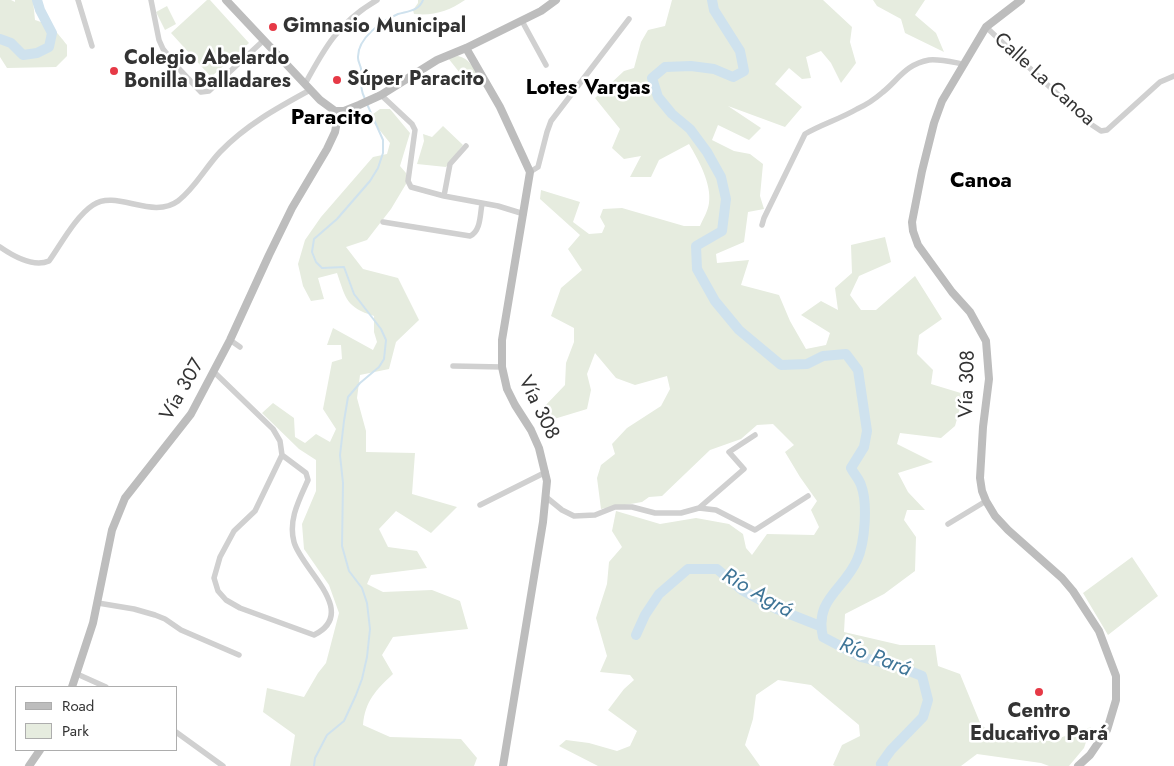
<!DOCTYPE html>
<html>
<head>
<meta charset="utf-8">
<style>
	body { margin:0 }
	#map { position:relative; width:1174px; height:766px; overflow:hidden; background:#fff; font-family:Jost,sans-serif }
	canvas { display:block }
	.legend { position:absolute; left:15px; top:686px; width:162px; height:65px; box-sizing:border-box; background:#fff; border:1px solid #adadad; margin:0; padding:6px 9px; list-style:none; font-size:15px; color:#333 }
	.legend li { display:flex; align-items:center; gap:10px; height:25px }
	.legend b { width:25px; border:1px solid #adadad }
</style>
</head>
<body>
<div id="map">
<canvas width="1174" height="766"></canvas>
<ul class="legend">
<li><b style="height:6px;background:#bdbdbd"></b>Road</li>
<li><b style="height:14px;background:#e6ecdf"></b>Park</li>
</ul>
</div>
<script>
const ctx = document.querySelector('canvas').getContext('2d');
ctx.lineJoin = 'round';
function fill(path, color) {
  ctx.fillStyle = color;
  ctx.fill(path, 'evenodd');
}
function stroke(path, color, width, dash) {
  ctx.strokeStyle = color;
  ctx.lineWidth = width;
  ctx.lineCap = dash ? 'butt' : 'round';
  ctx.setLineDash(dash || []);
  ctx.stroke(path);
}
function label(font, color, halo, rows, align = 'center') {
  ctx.font = font + ' Jost,sans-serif';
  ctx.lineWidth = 5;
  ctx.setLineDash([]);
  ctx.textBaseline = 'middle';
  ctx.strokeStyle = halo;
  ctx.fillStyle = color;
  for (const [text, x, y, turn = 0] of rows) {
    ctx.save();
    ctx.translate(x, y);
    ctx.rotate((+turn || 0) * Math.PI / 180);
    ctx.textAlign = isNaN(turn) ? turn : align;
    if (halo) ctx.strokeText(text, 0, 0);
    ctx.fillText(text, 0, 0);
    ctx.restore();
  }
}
fill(new Path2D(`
	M0 0H11L15 2V0H33L35 20C52 25 56 31 67 45V56L56 67 7 68 0 57Z
	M207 0H210L249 43 211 77 171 33Z
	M418 0H465C449 11 434 16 414 14L413 10 418 3Z
	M672 0H823L852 27 850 42 856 63 841 83 831 63 821 51 806 57 811 78 802 79 789 68 775 84 802 107 785 127 728 106 761 128 749 140 718 125 712 140 734 151 750 154 763 164 760 196 764 209 748 212 744 242 716 254 717 263 749 260 741 285 779 295 790 321 806 349 826 345 830 333 801 315 821 301 838 310 835 288 852 273 851 245 885 237 891 262 859 276 850 295 861 310H876L915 276 942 319 919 335 917 354 933 370 931 384 964 394 955 426 941 438 900 433 897 444 933 462 898 473 908 492 925 510H907L904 520 916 537 915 571 884 594 845 614 844 632 900 645H935L938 666 960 674 981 725 1001 739 1051 741 1091 727 1084 748 1069 766H1049L1041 763 977 754 961 766H835L833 765 842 745 860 736 859 725 811 685 778 680 756 695 753 719 745 745 760 766H598L559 746 566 740 589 743 617 751 630 746 637 731 608 710 624 689 634 680 630 675 600 672 607 656 596 618 607 584 609 562 622 547 612 531 616 511 660 524 696 518 729 524 743 534 746 548 752 555 767 534 814 535 819 527 811 510 817 501 800 477 785 452 794 445 773 424 757 425 741 439 710 450 662 496 649 497 642 502 601 509 597 478 601 465 615 454 612 444 627 428 661 406 670 389 667 376 635 385 616 378 595 353 587 374 591 390 587 409 554 419 543 408 565 385 566 363 574 342V328L551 316 561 288 582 270 568 249 580 235 540 199 541 190 580 202 573 222 589 234 602 233 605 226 600 217 603 209 622 208 684 226H700C703 219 708 211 709 203 712 184 698 159 689 144L659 160 651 177H630L641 156 624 159 612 148 620 129 595 98 624 71 634 68 641 42 648 30 665 26Z
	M873 0H925L915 15 936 33 944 52 905 33 901 19 877 6Z
	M167 6 176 24 165 30 156 12Z
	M458 56C469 58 475 69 479 78L471 87 448 58Z
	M380 109H390L410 133 400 166 406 173V184L391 209 367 240 346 247 363 269 398 278 419 320 396 342 389 369 360 375 357 398 366 431V452L415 453 412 494 457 507 431 533 396 511 379 529 388 547 417 551 427 568 371 575 367 584 383 592 432 590 460 601 468 629 393 637 382 655 393 674C376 690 365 701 363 725L390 737 461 739 477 758 474 766H290L295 735 263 712 267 688 304 697 318 673 326 663 339 613 329 585 304 549 302 524 316 491V460L299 449 262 413 273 403 294 418 295 437 305 443 316 434 330 442 336 429 323 409 332 362 342 359 341 345H327L333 328 373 350 377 342 374 332V316C346 307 346 299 337 273L318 278 324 299 311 301 303 286 298 264 305 240 321 217 373 157 387 154 390 143 369 117Z
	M443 126 463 145 446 167 417 164 424 141 423 134 432 137Z
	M1132 557 1158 596 1108 635 1083 593Z`), '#e6ecdf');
stroke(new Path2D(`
	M365 99C358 85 364 82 361 69 361 66 358 62 358 58 357 38 382 21 398 14 408 11 419 11 423 0
	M314 766 315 758 327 735 344 721 356 695 362 679 367 657 370 629 367 603 362 588 349 571 342 546 343 483 340 455 344 421 348 397 360 383 379 367 384 359 386 340 381 329 354 294 344 267 322 268 316 262 312 252 314 239 337 219 370 181 378 168 383 153V140L367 104`), '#cfe2ee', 2);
stroke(new Path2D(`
	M712 0 714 10 740 51 744 71 733 77 714 69 691 66 665 67 652 78 658 97 672 114 690 129 707 152 721 177 726 199 722 231 696 246 697 269 715 301 739 330 781 365 807 364 823 356 846 354 858 370 867 431 864 447 851 468C854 474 859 479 861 485 868 503 865 543 857 560 844 590 814 599 823 637L861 657 900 667 922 676 928 700 923 717 891 750 881 764 883 766
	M0 39 11 43 23 55 37 53 49 47 52 33 40 10 37 0
	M636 635 645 615 659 594 688 569H717L742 590 777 609 820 626`), '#cfe2ee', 10);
stroke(new Path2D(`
	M78 0 92 46
	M151 0 159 40 163 49 180 70 201 92 209 91 264 40
	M522 21 546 65
	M986 27 1086 121 1101 131 1107 130 1160 82 1174 76
	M305 84C325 47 339 22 377 0
	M381 95 412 124 415 130 408 181 411 187 444 196 498 206 524 214
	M530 172 538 167 547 132 551 121 629 19
	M444 196 450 164 466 146
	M383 222 470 236C481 231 480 214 482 204
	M762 225 764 218 805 134C822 124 840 119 857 109 866 105 875 99 883 92 898 80 906 64 929 60 940 59 952 62 963 64
	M0 247C13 256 33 268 49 261 61 244 76 216 93 205 116 189 152 220 178 201 195 188 205 168 220 152 246 125 277 108 310 90
	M230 340 240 347
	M453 366 502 367
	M213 371 273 429 280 441 282 455 255 511 234 531 220 557 214 578 218 591 226 600 240 608 314 635C360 612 301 569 294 542 288 520 299 500 308 480L306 473 282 455
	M546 497 562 510 574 516 595 515 615 507H632L655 513H681L699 508 716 510 755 530 808 496
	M480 505 546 472
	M699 508 744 469 729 452 755 435
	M948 524 986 501
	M98 603 134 609 155 615 165 619 181 630 239 655
	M77 674 106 687
	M176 732 223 766`), '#d0d0d0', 5.5);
stroke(new Path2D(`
	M226 0 320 100 335 111H344L359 105 381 95 437 60 466 48 541 11 556 0
	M1021 0 986 27 942 101 934 123 922 171 912 222 913 231 918 245 952 292 970 312 986 341 989 379 983 427 980 478 982 491 986 501 995 516 1008 530 1062 578 1073 591 1099 631 1116 676V700L1107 730 1090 755 1078 766
	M466 48 500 107 530 172 502 340V367L507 389 515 405 531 430 539 448 547 481 543 522 503 766
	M72 687 93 623 112 530 125 498 191 414 230 340 269 255 292 208 327 149 335 132 339 111
	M29 766 40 750`), '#bdbdbd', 8);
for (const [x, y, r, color] of [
	[273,27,5,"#e63946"],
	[114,71,5,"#e63946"],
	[337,80,5,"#e63946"],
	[1039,692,5,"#e63946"]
]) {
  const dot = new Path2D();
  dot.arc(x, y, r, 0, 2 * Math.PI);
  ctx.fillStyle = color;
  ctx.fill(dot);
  stroke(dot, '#fff', 2);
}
label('bold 20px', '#333', '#fff', [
	["Gimnasio Municipal",283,27],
	["Colegio Abelardo",124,59],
	["Bonilla Balladares",124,82],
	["Súper Paracito",347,80],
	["Centro",1039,712,"center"],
	["Educativo Pará",1039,735,"center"]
], 'left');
label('20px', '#333', '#fff', [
	["Calle La Canoa",1044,80,42],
	["Vía 308",968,384,-88],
	["Vía 307",183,390,-60],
	["Vía 308",538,408,64]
]);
label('bold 21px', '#000', '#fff', [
	["Lotes Vargas",588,89],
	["Canoa",981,182]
]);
label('italic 21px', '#3f7597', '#fff', [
	["Río Agrá",757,594,30],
	["Río Pará",875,658,21]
]);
label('bold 22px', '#000', '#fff', [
	["Paracito",332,119]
]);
</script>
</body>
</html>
